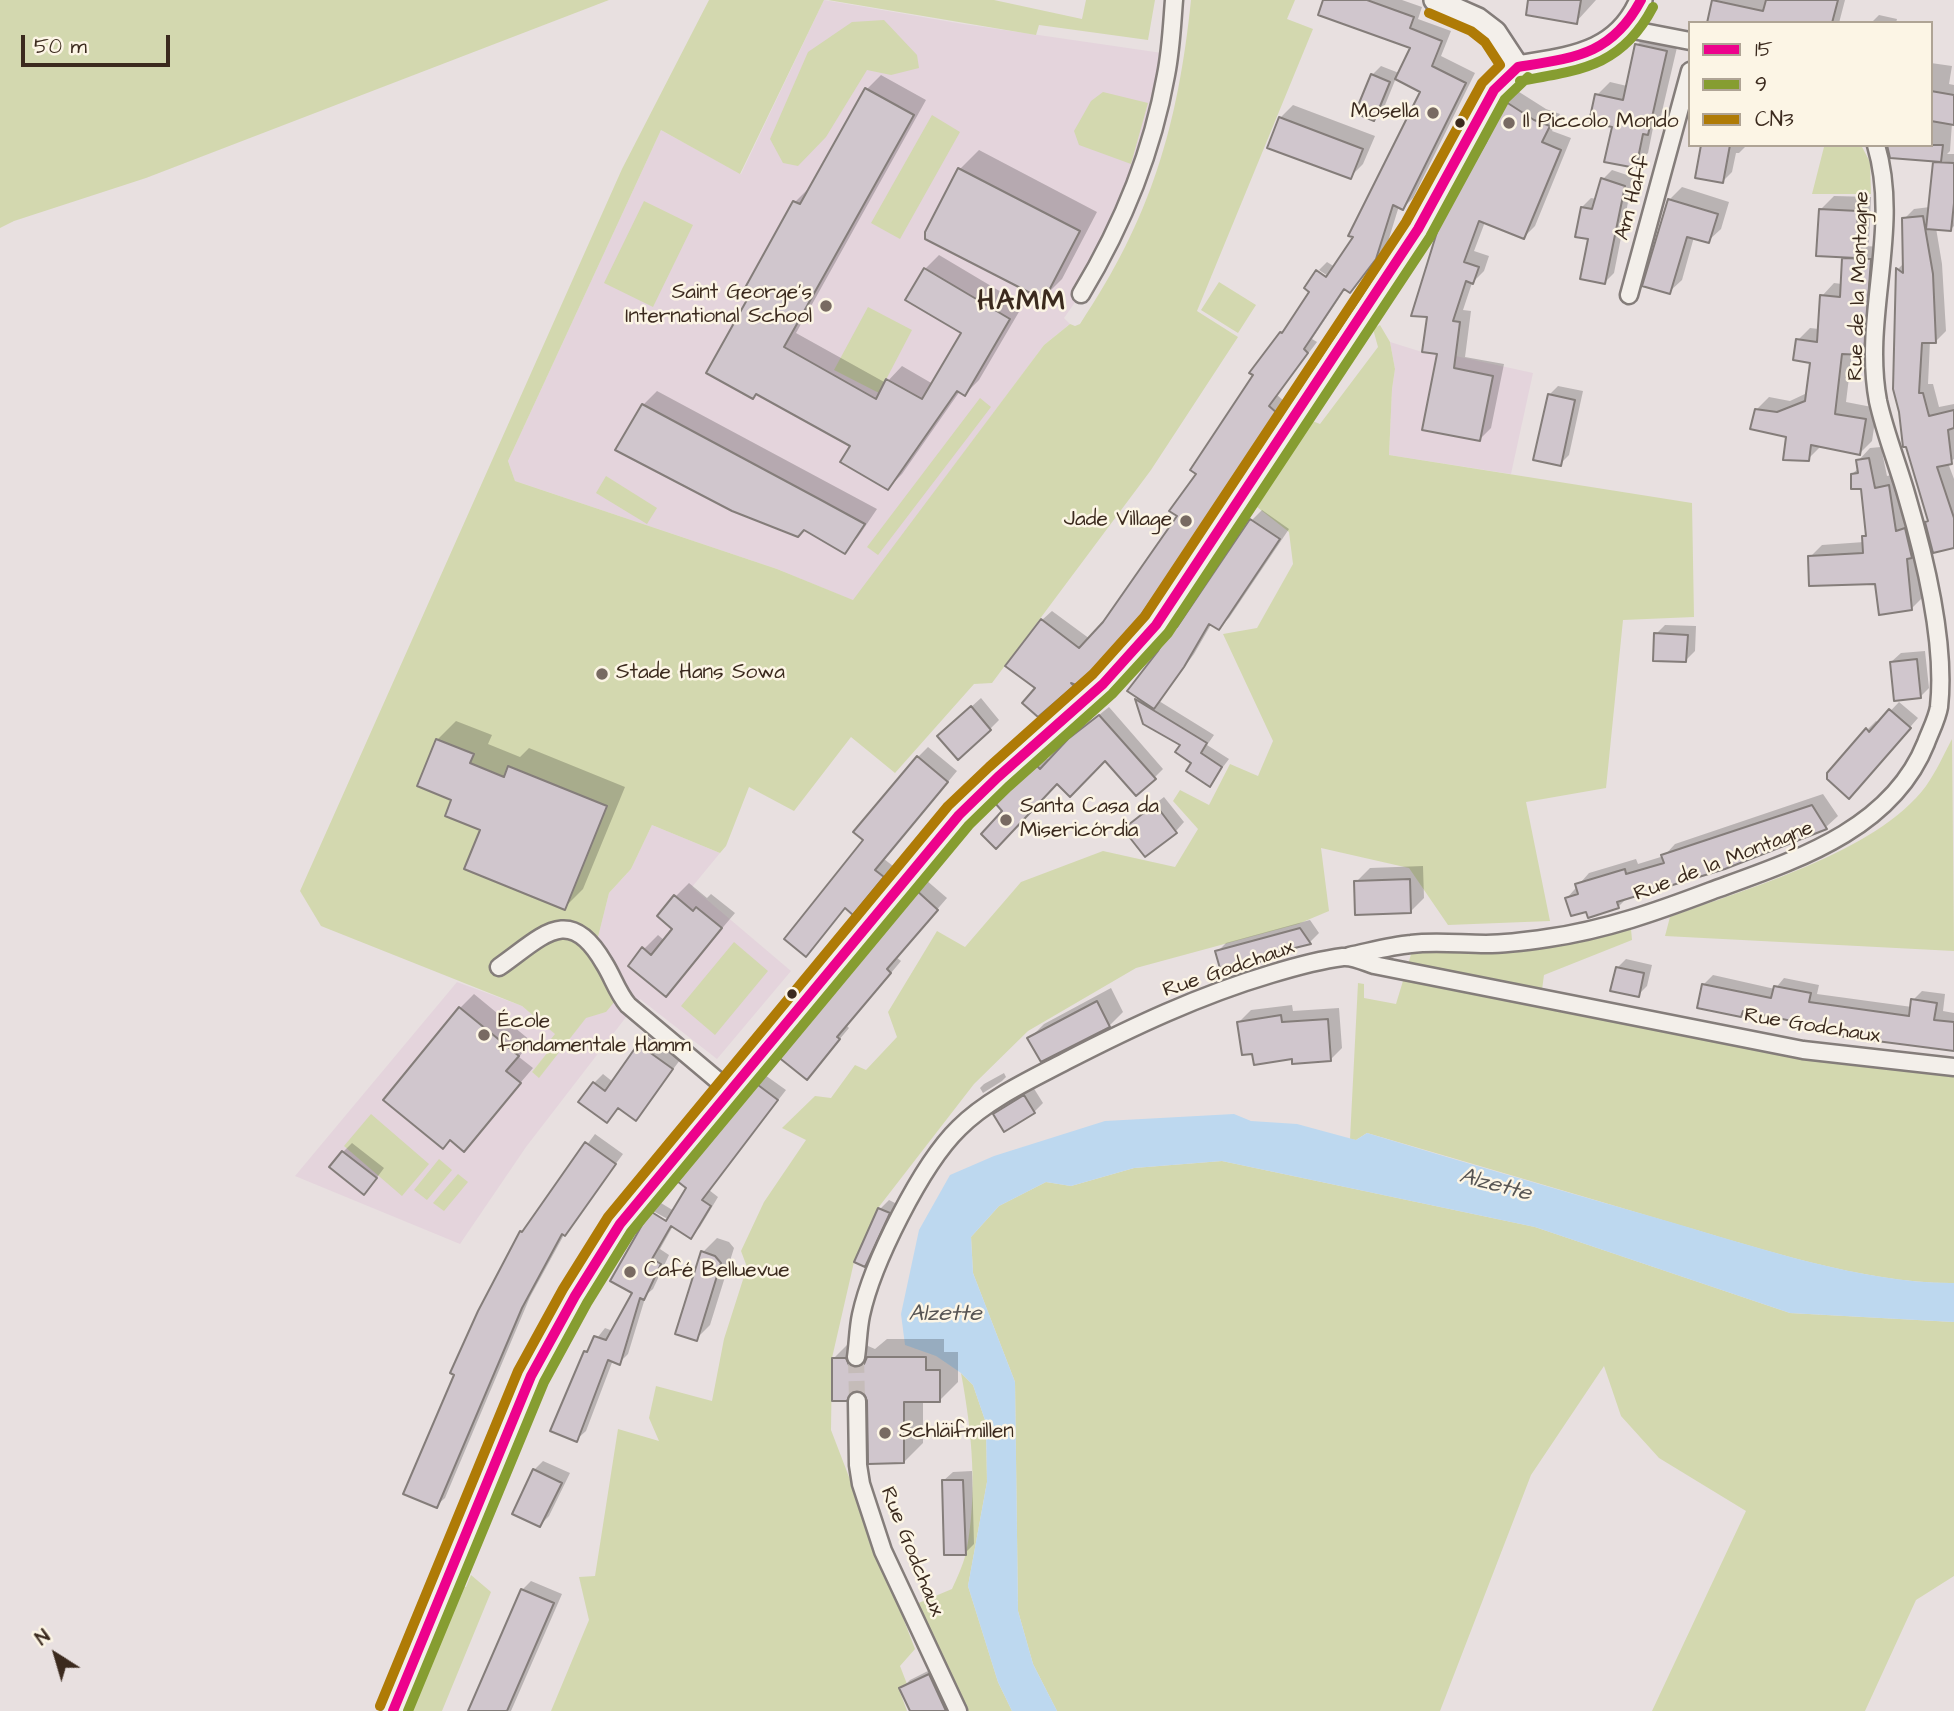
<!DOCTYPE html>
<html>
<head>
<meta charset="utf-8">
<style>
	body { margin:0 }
	#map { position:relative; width:1954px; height:1711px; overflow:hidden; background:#e8e0e0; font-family:"Architects Daughter",sans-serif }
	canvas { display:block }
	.legend { position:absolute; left:1688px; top:21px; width:245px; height:126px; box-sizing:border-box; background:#fcf5e5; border:2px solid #afa495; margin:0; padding:9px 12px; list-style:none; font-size:21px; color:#3b2a1e }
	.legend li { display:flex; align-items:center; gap:14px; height:35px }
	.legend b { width:35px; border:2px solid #afa495 }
	.north { position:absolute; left:21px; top:1620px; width:70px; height:70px; -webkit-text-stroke:5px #fcf5e5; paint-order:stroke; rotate:323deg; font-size:19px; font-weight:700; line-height:28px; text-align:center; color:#3b2a1e }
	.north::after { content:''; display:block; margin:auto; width:24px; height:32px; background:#3b2a1e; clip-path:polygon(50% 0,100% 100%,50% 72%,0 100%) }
	.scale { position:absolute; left:21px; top:35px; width:149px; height:32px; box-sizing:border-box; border:4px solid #3b2a1e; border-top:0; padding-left:9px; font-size:21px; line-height:24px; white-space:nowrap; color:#3b2a1e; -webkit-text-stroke:5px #fcf5e5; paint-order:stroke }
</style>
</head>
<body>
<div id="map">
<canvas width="1954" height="1711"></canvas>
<ul class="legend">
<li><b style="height:9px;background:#ed028c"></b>15</li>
<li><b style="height:9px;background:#869d31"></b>9</li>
<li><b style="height:9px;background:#af7b06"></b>CN3</li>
</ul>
<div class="north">N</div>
<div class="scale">50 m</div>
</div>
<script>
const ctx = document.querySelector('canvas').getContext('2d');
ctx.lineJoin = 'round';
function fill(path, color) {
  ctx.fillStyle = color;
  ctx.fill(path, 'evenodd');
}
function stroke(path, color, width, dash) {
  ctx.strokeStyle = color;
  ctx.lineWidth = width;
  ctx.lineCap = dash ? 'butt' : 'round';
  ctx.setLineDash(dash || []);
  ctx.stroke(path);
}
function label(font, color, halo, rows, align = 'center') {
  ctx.font = font + ' "Architects Daughter",sans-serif';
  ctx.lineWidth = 5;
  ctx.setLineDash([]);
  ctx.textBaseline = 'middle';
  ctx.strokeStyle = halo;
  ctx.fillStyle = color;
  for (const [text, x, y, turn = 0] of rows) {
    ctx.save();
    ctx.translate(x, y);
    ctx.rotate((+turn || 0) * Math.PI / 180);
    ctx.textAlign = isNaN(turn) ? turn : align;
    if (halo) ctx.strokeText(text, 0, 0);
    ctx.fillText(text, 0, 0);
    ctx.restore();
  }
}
fill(new Path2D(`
	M824 0 963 24 1169 54 1156 120 1081 294 1064 318 1070 324 1044 345 854 601 777 569 515 481 508 461 661 130 741 174Z
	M1390 342 1422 352 1456 356 1533 373 1511 474 1389 455 1392 389 1395 369Z
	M652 825 720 853 692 887 791 971 717 1059 640 999 526 1147 460 1244 295 1176 457 982 522 1006 556 1034V1043L532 1072 539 1077 586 1017 606 1012 595 949 609 893 631 869Z`), '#e4d4dc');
fill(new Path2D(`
	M0 0H609L146 178 14 221 0 228Z
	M709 0H824L740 174 661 130 508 461 515 481 777 569 853 600 1044 345 1070 324 1075 326 1080 324C1151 218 1178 126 1191 0H1295L1287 19 1313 29 1197 311 1238 337 1151 470 992 683 974 684 895 773 851 737 794 811 749 787 726 846 720 853 652 825 631 869 609 893 595 949 620 995 606 1012 586 1018 539 1078 532 1072 555 1043 551 1039 555 1034 522 1006 321 926 300 891 622 169Z
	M828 0H994L1082 19 1086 0H1155L1148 40 1039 25 1036 35Z
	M884 20 917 55 919 68 891 75 867 70 826 137 798 166 783 163 770 139 808 52 852 22Z
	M1103 92 1148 103 1131 164 1079 145 1074 131 1091 101Z
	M932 115 960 132 900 239 871 223Z
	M1820 145H1861L1870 162 1871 194H1812L1824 147Z
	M644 201 693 225 653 307 604 283Z
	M1219 282 1256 305 1238 333 1201 310Z
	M868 307 912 330 879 393 834 370Z
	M1380 325 1390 342 1395 369 1392 389 1389 455 1692 503 1694 617 1623 620 1606 788 1526 802 1550 921 1448 925 1409 868 1321 848 1329 911 1298 924 1136 968 1028 1031 974 1084 878 1208 854 1262 832 1358 831 1430 915 1649 900 1666 907 1684 899 1689 907 1711H551L589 1620 579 1577 595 1576 618 1429 659 1441 649 1418 656 1386 712 1401 724 1339 747 1267 741 1251 764 1202 806 1140 782 1128 815 1096 831 1098 855 1065 866 1070 897 1037 888 1012 937 931 965 947 1021 882 1103 851 1175 867 1198 829 1173 801 1180 790 1209 805 1230 764 1258 776 1273 741 1223 634 1257 628 1293 564 1289 532 1257 507 1310 420 1320 424 1378 347 1373 329Z
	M980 398 991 407 878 555 867 547Z
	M606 476 657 508 647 524 596 493Z
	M1952 739 1954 951 1665 936 1670 917C1747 888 1876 853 1926 786 1936 772 1944 754 1952 739Z
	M1631 929 1632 940 1544 975 1541 997 1803 1050 1954 1067V1283C1867 1284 1762 1249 1679 1225 1575 1194 1471 1163 1367 1133L1356 1140 1350 1139 1358 983 1364 984V998L1396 1004 1412 951H1491L1549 945Z
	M734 942 768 971 715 1035 681 1006Z
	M371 1114 429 1164 402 1196 344 1146Z
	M439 1159 452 1170 427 1200 414 1190Z
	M1222 1161 1535 1227 1790 1313 1954 1322V1576L1916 1600 1865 1711H1652L1746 1511 1659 1458 1621 1416 1604 1366 1531 1475 1440 1711H1057L1033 1664 1018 1611 1015 1382 973 1273 971 1237 999 1206 1046 1182 1071 1186 1134 1168Z
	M458 1174 468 1182 444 1211 433 1203Z
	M961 1373 973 1385 986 1423 987 1482 968 1586 998 1682 1012 1711H958L909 1607 952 1589C957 1578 963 1565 966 1553 978 1493 972 1432 961 1373Z
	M471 1575 491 1592 442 1711H409L461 1586 466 1587Z`), '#d3d8af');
fill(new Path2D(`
	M1234 1114 1251 1121 1297 1124 1356 1140 1367 1133C1469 1164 1571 1193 1674 1223 1759 1248 1866 1284 1954 1283V1322L1790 1313 1535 1227 1222 1161 1134 1168 1071 1186 1046 1182 999 1206 971 1237 973 1273 1015 1382 1018 1611 1033 1664 1057 1711H1012L998 1682 968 1586 987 1482 986 1423 973 1385 961 1373 936 1356 905 1345 901 1314 919 1230 950 1175 994 1156 1105 1121Z`), '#bdd8ef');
fill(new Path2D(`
	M1325 0H1402L1422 7 1418 19 1451 31 1441 56 1475 73 1413 198 1403 208 1399 206 1386 248 1359 281 1350 290 1346 288 1312 339 1317 342 1277 395 1285 402 1233 480 1219 508 1184 562 1173 571 1135 626 1107 653 1109 654 1038 715 1042 620 1052 611 1090 639 1104 624 1179 516 1198 473 1281 333 1334 280 1319 270 1327 262 1335 267 1356 236 1423 91 1396 78 1383 110 1374 119 1372 75 1381 66 1399 73 1412 47Z
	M1530 0H1596L1576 22Z
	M1714 0H1845L1839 23H1708Z
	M1879 15 1897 19 1896 23H1871Z
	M1649 32 1679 39 1660 120 1653 128 1648 153 1635 166 1597 95 1610 82 1627 86 1637 45Z
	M1931 63 1952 66 1949 84 1954 85V123H1952L1950 151 1947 154H1954V226L1950 230 1936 228 1942 264 1946 331 1936 341H1930L1928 384H1933L1939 407 1954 404V459L1948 463 1954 479V547L1930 519 1898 269 1905 262 1904 219 1914 209 1930 207 1934 162 1937 160 1931 145Z
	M881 75 926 100 796 333 886 383 902 366 933 384 963 333 925 269 939 255 1023 305 979 380 965 394 960 391 902 474 888 488 852 445 757 392 750 298 795 202 809 188 811 189 867 89Z
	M1516 90 1546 109 1560 114 1552 131 1571 138 1535 226 1524 237 1485 222 1474 251 1489 256 1484 271 1472 283 1463 310 1471 311 1465 357 1504 364 1491 428 1480 439 1424 428 1488 143 1505 101Z
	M1293 105 1375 136 1363 164 1350 177 1280 118Z
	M1704 145H1747L1739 153H1736L1732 172 1723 181Z
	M979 150 1097 212 1062 279 1043 298 960 169Z
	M1612 170 1633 177 1614 273 1605 282 1582 207 1591 198 1597 199 1603 179Z
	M1682 187 1729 202 1721 229 1708 241 1694 237 1682 280 1669 292V200Z
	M1834 196 1871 197 1869 242 1865 246 1882 247 1875 341 1863 354 1852 353 1846 402 1877 408 1872 441 1860 453 1821 446 1808 459 1788 435 1756 410 1769 397 1790 401 1807 393 1812 361 1798 340 1810 328 1819 329 1822 296 1834 283 1842 284 1843 258 1846 256 1820 210Z
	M1558 386 1583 391 1569 455 1560 464 1549 395Z
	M657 391 877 509 858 537 844 551 643 405Z
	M1881 447 1887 476 1901 473 1919 549 1923 597 1911 609 1877 583 1810 557 1822 545 1864 542V537L1867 534 1862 488 1852 474 1859 468 1858 461 1870 448Z
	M1262 510 1289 529 1229 618 1218 628 1212 623 1194 654 1159 701 1214 735 1207 745 1229 759 1210 784 1182 744 1145 723 1137 700 1174 625 1184 615 1187 617 1252 520Z
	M1665 625 1696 626 1695 651 1686 660 1656 634Z
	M1925 651 1929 688 1920 697 1891 662 1901 653Z
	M981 698 999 720 990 729 949 727Z
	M1899 702 1918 718 1858 787 1867 730 1876 721 1879 723Z
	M1109 707 1163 769 1154 778 1105 759 1004 811 1034 764 1044 755 1050 761 1079 731Z
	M456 721 492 735 488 744 520 757 529 748 625 787 583 889 564 908 454 799 437 740Z
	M928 747 957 771 884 859 893 866 863 902 846 907 816 944 866 840 918 757Z
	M1823 794 1838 816 1826 827 1725 867 1628 897 1618 907 1587 909 1567 898 1589 873 1636 859 1638 864 1664 856 1675 844Z
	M1164 797 1184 822 1176 831 1134 820Z
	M1423 866 1424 898 1410 912 1356 882 1370 868Z
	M926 880 947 898 896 957 901 961 847 1026 849 1028 807 1078 916 890Z
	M689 883 707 898 711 894 735 913 666 995 644 949 658 935 665 941 675 929V897Z
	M1310 920 1319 933 1310 942 1266 953 1259 960 1217 952 1226 943Z
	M1626 959 1652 965 1647 986 1638 995 1617 968Z
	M1713 975 1775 989 1784 978 1819 985 1817 994 1912 1007 1913 1000 1922 991 1945 994 1943 1011 1954 1013V1050L1746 1010 1741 1016 1704 984Z
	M1111 988 1123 1012 1109 1026 1041 1060 1030 1038 1044 1024Z
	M474 994 531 1041 519 1057 533 1068 464 1149 460 1008Z
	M1292 1005 1293 1011 1339 1008 1342 1048 1330 1060 1254 1052 1239 1022 1251 1010Z
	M648 1037 680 1060 636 1119 619 1107 607 1121 594 1083 603 1074 613 1082Z
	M1004 1073 1006 1077 1002 1081 983 1093 980 1088 984 1084Z
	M765 1075 786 1090 709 1190 718 1197 700 1227 691 1236 675 1223 653 1211 661 1203 674 1211 756 1083Z
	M1033 1087 1043 1103 1034 1112 996 1114 1005 1105Z
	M595 1134 623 1154 565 1233 530 1297 445 1498 436 1506 521 1233Z
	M352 1143 384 1168 373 1183 343 1152Z
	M889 1200 897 1204 874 1256 865 1265 880 1209Z
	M652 1212 673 1226 660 1249 669 1255 653 1289 646 1295 628 1354 619 1363 613 1360 586 1431 576 1440 586 1352 605 1328 613 1331 634 1293Z
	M717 1238 729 1242 734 1248 710 1325 696 1339 703 1252Z
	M853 1339H865L868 1346 875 1349 887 1339H944V1352H958V1382L939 1401H923V1443L904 1462 868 1395 856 1389 846 1399 834 1358Z
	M543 1461 570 1473 549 1516 540 1525 534 1470Z
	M972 1471 974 1544 965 1553 943 1481 953 1472Z
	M531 1581 562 1594 511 1711H470L522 1590Z
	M938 1666 956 1704 949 1711H912L901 1689 910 1680Z`), '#0003');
const building = new Path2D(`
	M1323 0H1367L1414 17 1410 28 1442 41 1432 66 1466 83 1403 210 1393 205 1376 259 1350 293 1344 289 1304 349 1308 353 1269 406 1277 413 1223 492 1210 519 1174 574 1171 572 1125 638 1099 663 1101 665 1076 685 1071 683 1074 686 1038 717 1022 703 1035 688 1005 666 1041 619 1079 648 1103 622 1177 516 1169 511 1196 474 1190 470 1253 375 1249 373 1280 332 1282 333 1309 292 1304 288 1316 270 1326 277 1353 237 1348 236 1420 92 1395 79 1410 48 1318 15Z
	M1528 0H1581L1577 24 1526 15Z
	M1712 0 1763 11 1766 0H1838L1832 23H1707Z
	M1635 44 1667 51 1648 135 1643 134 1636 168 1604 162 1612 127 1589 122 1595 94 1623 100Z
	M1371 74 1390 82 1374 121 1355 113Z
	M865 88 914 115 784 347 876 399 886 379 922 399 961 333 905 300 924 268 1010 319 965 396 957 391 888 490 840 462 850 446 756 394 753 399 706 373 748 298 741 295 793 201 800 204Z
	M1931 91 1954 95V125L1931 121Z
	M1503 100 1534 120 1550 126 1542 142 1561 150 1524 239 1479 221 1464 262 1479 267 1473 284 1466 281 1453 321 1460 322 1454 368 1493 376 1480 441 1422 430 1437 354 1422 352 1427 317 1411 316 1441 219 1486 142Z
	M1279 117 1363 149 1351 179 1267 148Z
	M1701 145H1730L1723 183 1695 178Z
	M1887 145H1943L1941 162 1890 158Z
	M1933 162 1954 163V203L1951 231 1926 229Z
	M958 168 1080 231 1044 300 925 239V232Z
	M1601 178 1625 186 1605 284 1580 279 1588 239 1575 237 1581 207 1592 209Z
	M1668 199 1718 214 1709 243 1687 237 1670 294 1642 286Z
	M1819 209 1858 211 1856 258 1816 256Z
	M1923 216 1933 274 1936 343H1922L1919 393H1923L1929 416 1954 410V428L1948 430 1952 464 1937 467 1954 518V548L1933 553 1925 522 1928 521 1906 447H1903L1899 412 1893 389 1896 268 1903 273 1902 218Z
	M1842 258 1871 259 1864 355 1842 354 1835 414 1866 419 1860 455 1811 445 1809 461 1783 460 1786 437 1750 429 1755 409 1777 412 1805 401 1810 363 1793 360 1796 339 1817 342 1820 295 1840 297Z
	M1548 394 1575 400 1561 466 1533 460Z
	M642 404 821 500 865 524 845 554 804 530 798 537 732 511 615 450Z
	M1869 458 1875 488 1889 485 1896 531 1905 528 1912 558 1907 559 1912 610 1879 615 1875 584 1809 586 1808 556 1863 553 1862 536H1866L1861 489H1851V474L1858 473 1856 460Z
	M1250 519 1280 539 1219 630 1209 624 1184 667 1154 709 1127 691 1158 651 1173 624 1177 627Z
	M1654 633 1688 635 1686 662 1653 661Z
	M1917 659 1921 698 1894 701 1890 662Z
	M1135 699 1207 743 1201 753 1222 767 1210 787 1186 771 1191 763 1175 752 1180 745 1143 724Z
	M971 706 991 730 958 760 937 736Z
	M1889 709 1911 728 1849 799 1827 779V773L1866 728 1869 732Z
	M1099 715 1156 779 1136 796 1105 761 1070 797 1057 784 996 849 981 834 1002 811 995 803 1034 763 1040 769 1068 739Z
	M436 739 474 754 470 763 504 777 508 766 607 806 565 910 464 869 480 830 445 816 451 800 417 786Z
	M917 756 948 782 875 870 884 877 853 915 845 908 806 957 784 939 863 840 853 832Z
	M1155 804 1177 833 1145 857 1123 829Z
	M1812 805 1827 829 1725 869 1617 902 1619 908 1588 918 1586 912 1571 916 1565 898 1578 894 1575 884 1625 869 1626 874 1664 863 1661 855Z
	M1410 879 1411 913 1355 915 1354 881Z
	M915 889 938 910 887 969 891 973 837 1037 840 1039 807 1080 777 1056Z
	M674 895 693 911 696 907 722 928 666 997 628 966 642 947 651 955 672 929 657 916Z
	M1300 928 1311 944 1258 957 1260 962 1221 972 1215 951Z
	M1616 967 1644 973 1639 997 1610 991Z
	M1702 984 1771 998 1774 986 1811 993 1809 1002 1909 1016 1911 999 1937 1003 1934 1020 1954 1022V1051L1830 1035 1831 1029 1743 1011 1741 1017 1697 1008Z
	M1097 1001 1110 1027 1041 1062 1027 1038Z
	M459 1007 519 1056 506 1071 521 1083 464 1152 450 1140 443 1149 383 1100Z
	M1281 1015 1282 1022 1328 1019 1331 1061 1292 1064V1059L1254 1065 1252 1054 1242 1055 1237 1022Z
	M638 1044 673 1069 636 1121 618 1108 607 1123 578 1102 593 1082 605 1091Z
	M754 1082 778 1100 702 1200 711 1206 691 1239 671 1226 652 1259 661 1264 644 1300 640 1298 620 1365 608 1360 577 1442 550 1431 584 1351 587 1352 594 1336 606 1340 632 1293 610 1281 650 1211 666 1221 686 1188 677 1181Z
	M1024 1095 1035 1113 1004 1132 993 1114Z
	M585 1142 616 1164 565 1236 562 1234 522 1308 437 1508 403 1494 454 1375 450 1373 478 1311 520 1231 522 1232Z
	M342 1151 377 1178 364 1195 329 1167Z
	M878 1208 890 1213 865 1267 854 1262Z
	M701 1251 715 1256 721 1263 697 1341 675 1334Z
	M867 1357H926V1370H940V1402H904V1463L868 1464 867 1401 863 1392H852L847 1401H832V1358H846L849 1365 855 1367 864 1364Z
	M533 1469 562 1483 540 1527 512 1514Z
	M942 1480H963L966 1555H944Z
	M521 1589 554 1603 507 1711H468Z
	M929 1674 946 1711H910L899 1688Z`);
fill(building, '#d0c6cd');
stroke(building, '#847d7a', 2);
stroke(new Path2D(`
	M856 1357 857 1401`), '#c5bcb9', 16, [16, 8]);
const street = new Path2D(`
	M1623 28 1690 41
	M1081 294C1122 226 1152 154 1166 75 1171 50 1172 25 1174 0
	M1629 295 1690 71
	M1349 956C1369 952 1390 946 1411 944 1435 941 1461 944 1486 944 1506 944 1528 941 1548 938 1605 930 1658 911 1711 891 1793 861 1891 831 1926 743 1930 732 1937 719 1939 707 1946 644 1925 558 1907 497 1898 465 1885 433 1878 401 1862 316 1901 229 1876 145
	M499 967C542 937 569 902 604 963 613 977 617 992 628 1005L729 1090
	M856 1357C858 1344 858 1329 861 1315 872 1264 921 1165 959 1128 988 1099 1030 1080 1066 1061 1132 1027 1200 995 1271 974 1294 967 1319 960 1343 957 1353 956 1365 962 1374 965L1803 1050 1954 1067
	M857 1401 858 1465 861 1484 883 1551 958 1711`);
const secondary = new Path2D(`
	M1435 0 1478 19 1495 32 1518 67
	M1518 67C1569 58 1618 55 1641 0
	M393 1711 531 1376 575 1296 620 1224 959 815 998 777 1103 684 1156 625 1372 301 1418 229 1494 90 1518 67`);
stroke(street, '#847d7a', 21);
stroke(secondary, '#847d7a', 26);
stroke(street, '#f3efea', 16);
stroke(secondary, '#f3efea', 21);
stroke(new Path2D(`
	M1518 67C1574 58 1612 55 1641 0
	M393 1711 531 1376 575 1296 620 1224 959 815 998 777 1103 684 1156 625 1418 229 1494 90 1518 67`), '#ed028c', 10);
stroke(new Path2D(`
	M1520 81C1582 70 1622 66 1653 7
	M408 1711 544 1382 587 1303 631 1232 969 825 1008 787 1112 694 1168 633 1430 237 1505 99 1528 77`), '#869d31', 10);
stroke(new Path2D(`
	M380 1706 518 1371 563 1289 608 1217 948 806 989 767 1093 674 1145 616 1406 222 1482 83 1500 65 1485 42 1471 31 1429 13`), '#af7b06', 10);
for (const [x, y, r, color] of [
	[1433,113,7,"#786a62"],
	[1460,123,6,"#3b2a1e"],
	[1509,123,7,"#786a62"],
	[826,306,7,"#786a62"],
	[1186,521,7,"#786a62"],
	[602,674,7,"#786a62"],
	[1006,820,7,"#786a62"],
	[792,994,6,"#3b2a1e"],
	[484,1035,7,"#786a62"],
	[630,1272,7,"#786a62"],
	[885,1433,7,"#786a62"]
]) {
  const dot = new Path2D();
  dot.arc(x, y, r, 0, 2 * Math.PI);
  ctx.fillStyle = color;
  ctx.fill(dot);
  stroke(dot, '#fcf5e5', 2.5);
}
label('21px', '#3b2a1e', '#fcf5e5', [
	["Mosella",1419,113,"right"],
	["Il Piccolo Mondo",1523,123],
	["Saint George's",812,294,"right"],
	["International School",812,318,"right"],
	["Jade Village",1172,521,"right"],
	["Stade Hans Sowa",616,674],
	["Santa Casa da",1020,808],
	["Misericórdia",1020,832],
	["École",498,1023],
	["fondamentale Hamm",498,1047],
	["Café Belluevue",644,1272],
	["Schläifmillen",899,1433]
], 'left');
label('21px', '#3b2a1e', '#fcf5e5', [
	["Am Haff",1634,198,-75],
	["Rue de la Montagne",1860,286,-88],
	["Rue de la Montagne",1724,862,-21],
	["Rue Godchaux",1229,970,-19],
	["Rue Godchaux",1812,1027,9],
	["Rue Godchaux",911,1552,68]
]);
label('italic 23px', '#575554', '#fcf5e5', [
	["Alzette",1495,1186,15],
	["Alzette",945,1315]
]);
ctx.letterSpacing = '2px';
label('bold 28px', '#3b2a1e', '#fcf5e5', [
	["HAMM",1022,303]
]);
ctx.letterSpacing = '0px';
</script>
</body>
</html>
